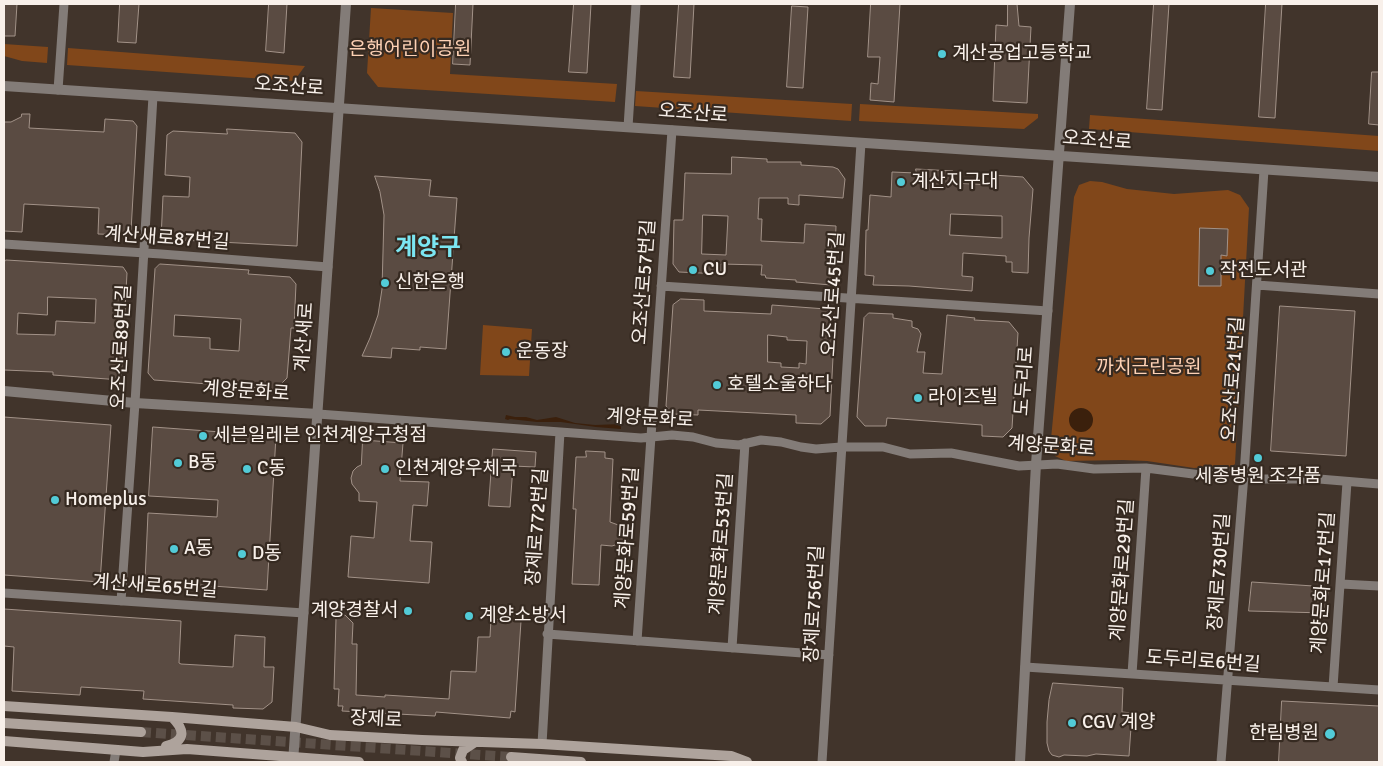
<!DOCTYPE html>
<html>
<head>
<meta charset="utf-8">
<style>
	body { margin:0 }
	#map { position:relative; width:1383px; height:766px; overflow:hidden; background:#41342b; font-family:Signika,sans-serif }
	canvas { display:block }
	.frame { position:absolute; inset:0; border:5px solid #f8f0ea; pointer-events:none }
</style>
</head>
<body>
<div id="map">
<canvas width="1383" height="766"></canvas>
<div class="frame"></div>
</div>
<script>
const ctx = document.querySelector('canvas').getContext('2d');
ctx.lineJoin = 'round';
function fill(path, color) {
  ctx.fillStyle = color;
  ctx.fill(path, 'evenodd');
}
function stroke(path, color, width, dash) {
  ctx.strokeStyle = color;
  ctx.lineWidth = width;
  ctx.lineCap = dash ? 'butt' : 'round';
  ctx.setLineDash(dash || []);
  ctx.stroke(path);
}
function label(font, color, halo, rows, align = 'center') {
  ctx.font = font + ' Signika,"Noto Sans KR",sans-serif';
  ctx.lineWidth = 4.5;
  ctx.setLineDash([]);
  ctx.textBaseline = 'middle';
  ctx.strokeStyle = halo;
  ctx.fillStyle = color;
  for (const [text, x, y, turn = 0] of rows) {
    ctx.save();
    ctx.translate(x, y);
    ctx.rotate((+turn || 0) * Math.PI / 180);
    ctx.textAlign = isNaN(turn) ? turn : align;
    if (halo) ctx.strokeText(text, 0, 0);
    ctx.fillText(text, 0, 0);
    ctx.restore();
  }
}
fill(new Path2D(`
	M371 8 453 13 450 74 617 84 615 102 378 87 367 73Z
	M4 44 48 47 47 63 22 61 4 56Z
	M68 48 305 66 294 81 67 65Z
	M636 91 852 104 851 121 635 106Z
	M860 104 1038 114V118L1024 129 859 121Z
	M1090 115 1379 136V151L1089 129Z
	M1090 181 1102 182 1127 189 1174 194 1228 190 1240 195 1249 208 1235 464 1230 468 1217 466 1194 468 1147 461 1123 460 1066 461 1055 456 1051 439 1074 197 1079 185Z
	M483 325 532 329 529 376 480 375Z`), '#81471a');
fill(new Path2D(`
	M1069 420a12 12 0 1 1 24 0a12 12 0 1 1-24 0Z
	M506 415 515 417H526L537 420 556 417 575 423 595 425 621 424V429L596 427 561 422H537L510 419 508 420 505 419Z`), '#3b200c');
const building = new Path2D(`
	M4 4H17L15 36H4Z
	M120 4H139L136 43 118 42Z
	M269 4H287L284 53 266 51Z
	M456 4H473L470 65 453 64Z
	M574 4H591L587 73 569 72Z
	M679 4H694L690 78 674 77Z
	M871 4H900L894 102 870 100 871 83 878 84 880 57H868Z
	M1008 4H1017L1019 26 1031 27 1027 103 993 101 996 25 1007 26Z
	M1154 4H1169L1162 110 1147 109Z
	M1266 4H1282L1275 118 1259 117Z
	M792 6 808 7 803 88 787 87Z
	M1372 72H1379V125L1369 124Z
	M22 114H30L29 128 104 132 105 119 133 121 137 126 131 231 128 235 98 234 99 208 24 204 22 232 4 231V122H11L21 117Z
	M227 129 295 133 302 142 297 246 161 239 163 196 189 197 190 177 165 175 167 135 173 131 227 134Z
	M732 157 767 159V162H801V165L833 167 838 169 845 179 843 198 799 195V205L788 204V198H759L758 219H762L761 241 804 243 805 224 836 226 834 278 831 285 796 282V280L766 278 765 275H761L762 265 721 264V274L679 272 673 264 674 220H683L685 173 731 174ZM703 215 728 216 726 255 702 254Z
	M916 169 953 171V183L993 185V175L1023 177 1033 189 1029 238 1028 273 1012 272V262H1006V256L963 253 962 276 973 277 972 291 909 286 873 285 874 276 865 275 866 230H868L870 195 891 197 892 172 916 173ZM951 214 1002 216V238L950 235Z
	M375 176 431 180 429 196 457 198 446 349 420 347V350L392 348 391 358 362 356 370 338 378 315 382 289 384 215 380 192Z
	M1200 228 1228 229 1227 256 1221 255V286H1199Z
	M6 260 123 267 127 273 121 380 53 375V372L4 370V263ZM48 297 96 299 95 323 56 321 55 335 17 334 18 313 47 315Z
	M160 264 249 270 248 274 290 277 296 284 294 328H291L287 378 276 389 154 380 148 373 155 269ZM175 315 241 319 239 351 210 349V338L174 336Z
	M681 299 704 300V311L771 314 772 305 826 309 835 318 830 416 821 424 796 423V415L698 410V415L672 414 666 406 673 305ZM768 335 787 337V340L807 341 806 364 799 363V368L781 367V363L768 362Z
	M1280 306 1355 311 1346 456 1271 451Z
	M869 313 893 314V318L912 321V327L918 329 921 334 917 352H925L923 373 942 374 947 315 975 318 974 320 1009 322 1018 333 1012 428 1003 437 982 436V425L887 418 886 426H865L857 417 864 318Z
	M4 417 111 425 100 582 4 575Z
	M153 427 276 436 267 590 145 581 148 513 217 517 218 500 149 496Z
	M363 440 403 443 400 481 429 482 427 506 413 505 410 541 432 542 429 583 348 577 351 536 374 538 377 502 359 501V493L352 484 351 478 353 471 357 467 361 465Z
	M493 449 536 452 535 467 513 466 510 507 489 506Z
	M586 451 605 452V458L613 459 610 522 621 526 625 535 622 541 618 544 612 546 601 545 599 585 572 584 576 509H573L576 457H586Z
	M1252 582 1329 587 1325 613 1249 611Z
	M4 609 181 621 179 663 181 664 233 667 235 635 265 637 264 667H274L272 702 263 709 233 708V705L143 699 144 691 81 687 80 695 12 691 14 647 4 646Z
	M342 615H345L353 623 352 644H357L356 695 385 697V695L449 699 451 671 476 672 478 637H490L491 619 521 621 515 712 511 711 510 718 436 712 435 716 342 711 343 706H338L339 689H334L336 619Z
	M1053 683 1123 688 1122 712 1132 713 1129 756 1096 754 1087 756 1064 755 1059 757 1052 755 1049 751 1047 743V722L1049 700Z
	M1282 701 1379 706V762H1279Z`);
fill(building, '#5a4b42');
stroke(building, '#a29288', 1);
stroke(new Path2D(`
	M141 732 511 757`), '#5c5048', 10, [10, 5]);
stroke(new Path2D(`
	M58 90 64 4
	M628 127 636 4
	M4 244 161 254 328 267
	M1257 285 1379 294
	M661 286 1048 311
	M318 414 641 438 672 435 693 437 716 443 739 445 761 440 781 442 801 447 816 449 841 447H883L910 454 951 453 1019 466 1057 464 1094 469 1146 468 1201 475 1231 472 1263 479H1319L1379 484
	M1341 584 1379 586
	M4 593 304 613
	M121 601 135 403 153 96
	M547 634 829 655
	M637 641 672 130
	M732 648 745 443
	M1025 667 1379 690
	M1132 674 1146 468
	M1333 687 1347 482
	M542 744 560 432
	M114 762 116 750
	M822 762 861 143
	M1221 762 1244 475 1264 170`), '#837c78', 9);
stroke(new Path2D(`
	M4 86 1379 177
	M4 391 135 403 318 414
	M293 762 346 4
	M1020 762 1036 464 1070 4`), '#837c78', 10);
stroke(new Path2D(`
	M4 706 172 717 296 727 330 735 422 740 542 744 731 756 747 762
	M4 723 141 732
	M4 741 143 752 187 749 359 762
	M166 746C186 741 185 730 172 717
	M511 757 581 762
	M462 762 460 758 463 750 475 742`), '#aea39c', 10);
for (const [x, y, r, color] of [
	[942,54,5,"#52cbd7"],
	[901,182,5,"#52cbd7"],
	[693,270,5,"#52cbd7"],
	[1210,271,5,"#52cbd7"],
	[385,283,5,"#52cbd7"],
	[506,352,5,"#52cbd7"],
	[717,385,5,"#52cbd7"],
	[918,398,5,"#52cbd7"],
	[203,436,5,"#52cbd7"],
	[1258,458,5,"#52cbd7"],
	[178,463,5,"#52cbd7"],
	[247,469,5,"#52cbd7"],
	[385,469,5,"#52cbd7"],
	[55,500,5,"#52cbd7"],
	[174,549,5,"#52cbd7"],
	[242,554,5,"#52cbd7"],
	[408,611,5,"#52cbd7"],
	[469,616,5,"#52cbd7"],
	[1072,723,5,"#52cbd7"],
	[1330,734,6,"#52cbd7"]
]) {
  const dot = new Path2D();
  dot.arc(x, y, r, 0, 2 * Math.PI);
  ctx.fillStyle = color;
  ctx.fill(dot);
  stroke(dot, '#362a21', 2);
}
label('19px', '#fed1b4', '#362a21', [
	["은행어린이공원",410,50],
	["까치근린공원",1149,368]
]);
label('19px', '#f8f0ea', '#362a21', [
	["계산공업고등학교",952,54],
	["계산지구대",911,182],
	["CU",703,270],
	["작전도서관",1220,271],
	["신한은행",395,283],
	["운동장",516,352],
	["호텔소울하다",727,385],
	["라이즈빌",928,398],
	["세븐일레븐 인천계앙구청점",213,436],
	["B동",188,463],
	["C동",257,469],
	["인천계양우체국",395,469],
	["세종병원 조각품",1258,477,"center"],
	["Homeplus",65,500],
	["A동",184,549],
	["D동",252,554],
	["계양경찰서",398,611,"right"],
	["계양소방서",479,616],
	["CGV 계양",1082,723],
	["한림병원",1319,734,"right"]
], 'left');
label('19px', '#f8f0ea', '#362a21', [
	["오조산로",289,87,4],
	["오조산로",693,114,4],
	["오조산로",1097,141,4],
	["계산새로87번길",167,239,4],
	["오조산로57번길",645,282,-86],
	["오조산로45번길",834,294,-86],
	["계산새로",305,337,-86],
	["오조산로89번길",122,347,-87],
	["오조산로21번길",1234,379,-86],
	["도두리로",1025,381,-86],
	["계양문화로",246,392,4],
	["계양문화로",650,419,3],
	["계양문화로",1051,447,4],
	["장제로772번길",538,527,-86],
	["계양문화로59번길",628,538,-86],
	["계양문화로53번길",722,544,-86],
	["계양문화로29번길",1123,570,-86],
	["장제로730번길",1220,572,-86],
	["계양문화로17번길",1324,583,-86],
	["계산새로65번길",155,587,4],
	["장제로756번길",815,604,-87],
	["도두리로6번길",1203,662,4],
	["장제로",376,720,3]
]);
label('bold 24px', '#7be6f2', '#362a21', [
	["계양구",428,249]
]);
</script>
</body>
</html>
